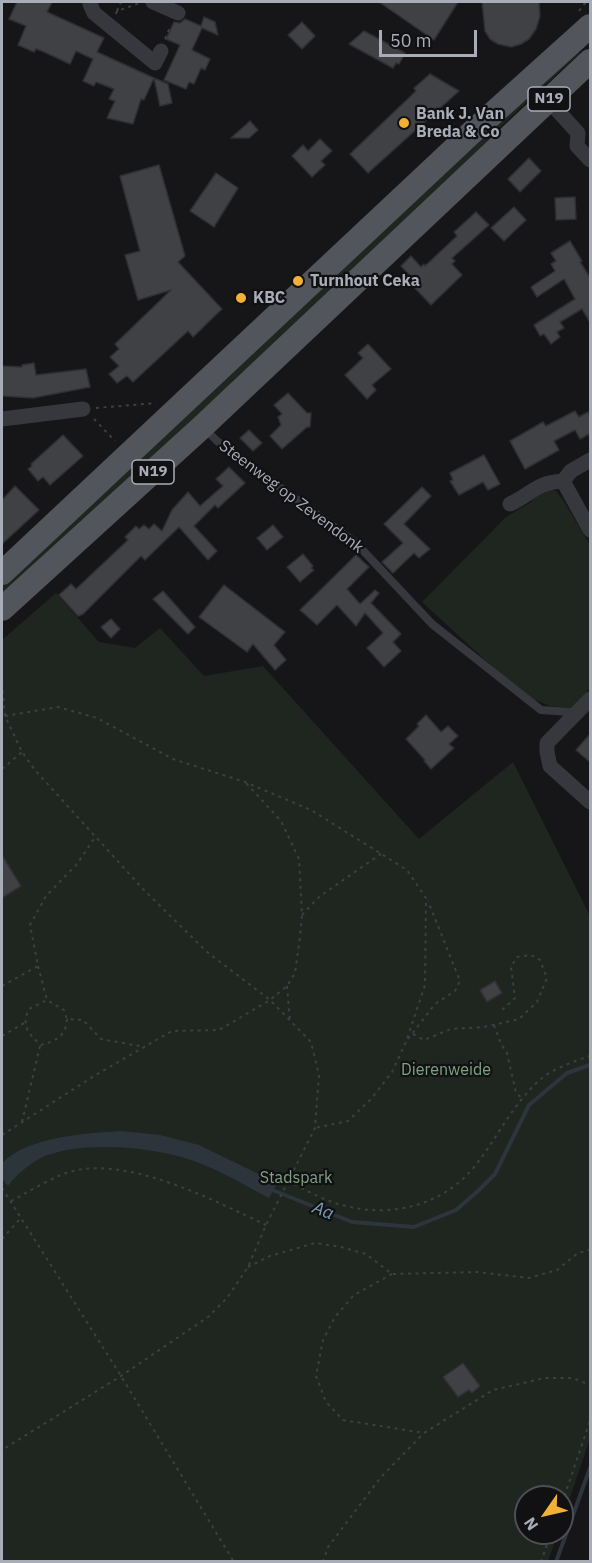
<!DOCTYPE html>
<html>
<head>
<meta charset="utf-8">
<style>
	body { margin:0 }
	#map { position:relative; width:592px; height:1563px; overflow:hidden; background:#161618; font-family:"IBM Plex Sans",sans-serif }
	canvas { display:block }
	.frame { position:absolute; inset:0; border:3px solid #a8adb8; pointer-events:none }
	.north { position:absolute; left:514px; top:1485px; width:60px; height:60px; box-sizing:border-box; background:#111113; border:2px solid #4d4f55; border-radius:50%; rotate:236deg; font-size:16px; font-weight:700; line-height:24px; text-align:center; color:#a8adb8 }
	.north::after { content:''; display:block; margin:auto; width:21px; height:27px; background:#f2b134; clip-path:polygon(50% 0,100% 100%,50% 72%,0 100%) }
	.scale { position:absolute; left:379px; top:30px; width:98px; height:27px; box-sizing:border-box; border:3px solid #a8adb8; border-top:0; padding-left:8px; font-size:18px; line-height:21px; white-space:nowrap; color:#a8adb8; -webkit-text-stroke:4px #111113; paint-order:stroke }
</style>
</head>
<body>
<div id="map">
<canvas width="592" height="1563"></canvas>
<div class="frame"></div>
<div class="north">N</div>
<div class="scale">50 m</div>
</div>
<script>
const ctx = document.querySelector('canvas').getContext('2d');
ctx.lineJoin = 'round';
function fill(path, color) {
  ctx.fillStyle = color;
  ctx.fill(path, 'evenodd');
}
function stroke(path, color, width, dash) {
  ctx.strokeStyle = color;
  ctx.lineWidth = width;
  ctx.lineCap = dash ? 'butt' : 'round';
  ctx.setLineDash(dash || []);
  ctx.stroke(path);
}
function label(font, color, halo, rows, align = 'center') {
  ctx.font = font + ' "IBM Plex Sans",sans-serif';
  ctx.lineWidth = 4.5;
  ctx.setLineDash([]);
  ctx.textBaseline = 'middle';
  ctx.strokeStyle = halo;
  ctx.fillStyle = color;
  for (const [text, x, y, turn = 0] of rows) {
    ctx.save();
    ctx.translate(x, y);
    ctx.rotate((+turn || 0) * Math.PI / 180);
    ctx.textAlign = isNaN(turn) ? turn : align;
    if (halo) ctx.strokeText(text, 0, 0);
    ctx.fillText(text, 0, 0);
    ctx.restore();
  }
}
fill(new Path2D(`
	M575 49 580 53 501 126 490 145 2 599V582Z
	M549 488 556 491 563 500 590 545V688L571 708 550 706 523 695 422 602 506 517 531 502 536 496Z
	M56 593 99 642 135 648 160 628 204 676 263 666 419 839 513 762 590 916V1439L562 1521V1497H526V1533H558L548 1561H2V640Z`), '#1e261f');
fill(new Path2D(`
	M121 1131 160 1135 199 1145 277 1183 269 1198C244 1185 220 1170 194 1161 155 1147 82 1140 43 1157 30 1163 16 1175 8 1186L2 1179V1163C27 1137 86 1133 121 1131Z`), '#2c353c');
stroke(new Path2D(`
	M270 1189 352 1222 414 1227 456 1210 478 1191 495 1174 529 1105 567 1073 590 1065
	M556 1562 590 1468`), '#2c353c', 4);
const building = new Path2D(`
	M17 2H52L47 12 104 38 97 52 154 78 144 100 141 99 133 124 107 118 115 101 109 99 114 89 96 82 94 86 83 81 93 59 76 51 70 64 42 51 36 49 34 52 18 45 26 26 9 19Z
	M379 2H458L434 40Z
	M482 2H539L540 16 536 29 529 39 521 44 511 47 498 44 490 39 485 31Z
	M204 17 215 22 218 35 202 28 192 50 210 59 205 70 201 68 194 84 189 82 186 89 164 80 180 45 166 39 174 22 180 23 185 19 201 26Z
	M302 22 315 36 302 49 288 35Z
	M364 31 405 53 399 64 396 63 393 68 349 44Z
	M430 74 459 91 368 173 350 154 416 91 414 88Z
	M154 78 168 84 172 103 160 106Z
	M250 121 258 130 249 138H231Z
	M320 139 332 151 321 161 325 165 312 177 292 156 303 145 308 151Z
	M529 158 541 171 520 192 508 179Z
	M159 165 185 256 178 262 222 309 193 337 188 331 133 382 127 376 117 383 109 374 119 366 110 357 119 349 115 344 171 290 138 300 125 255 140 251 120 176Z
	M216 173 238 188 214 227 190 211Z
	M575 197 576 219 556 220 555 198Z
	M514 207 526 220 504 241 491 228Z
	M476 212 489 225 452 258 455 261 452 264 462 275 431 305 411 284 414 280 401 266 411 256 421 267 424 264 425 266 457 236 454 232Z
	M570 241 582 261 580 262 591 279V324L582 309 560 322 564 328 557 332 560 337 551 344 544 334 540 336 534 325 575 299 564 279 537 297 531 287 555 271 551 264 556 261 551 253Z
	M368 344 391 369 372 385 376 390 367 399 345 375 363 358 358 353Z
	M34 363 36 375 86 369 90 387 33 398 2 396V366L22 367V365Z
	M288 393 307 413H311L310 427H307L282 449 270 436 281 425 278 417 282 414 274 405Z
	M575 411 579 417 588 412 591 417V433L580 439 575 430 554 441 559 450 525 469 510 441 543 422 546 426Z
	M249 430 262 443 253 451 240 438Z
	M63 435 83 456 50 485 43 477 38 481 28 469 32 466 31 464Z
	M484 455 500 484 488 490 483 482 459 495 450 481 453 480 450 473Z
	M229 467 245 483 218 508 215 505 194 526 217 551 208 560 179 527 145 560 141 556 83 614 78 616 59 595 71 584 76 589 128 540 125 537 136 526 139 529 144 525 149 529 154 524 162 531 172 510 188 492 200 506 223 486 216 479Z
	M15 486 39 510 2 544V500Z
	M422 487 431 496 404 524 430 549 419 558 414 553 393 573 382 562 403 543 384 524Z
	M273 525 283 537 267 550 257 538Z
	M303 554 313 566 311 568 314 570 300 582 287 567Z
	M356 555 369 567 347 589 360 604 375 590 379 593 371 603 401 634 393 642 401 651 384 667 367 648 383 633 365 613 356 626 337 605 317 625 300 610Z
	M224 585 285 632 274 645 286 660 275 670 253 644 247 652 199 617Z
	M163 591 195 627 188 634 153 599Z
	M111 619 120 629 111 638 101 627Z
	M426 715 441 732 448 726 458 736 449 744 454 748 431 769 424 761 425 760 406 739 419 726 417 724Z
	M591 733V763L576 750Z
	M2 855 21 886 2 898Z
	M495 981 502 993 487 1002 480 990Z
	M463 1363 480 1386 472 1393 469 1390 458 1397 443 1377Z`);
fill(building, '#404145');
stroke(building, '#303034', 1.5);
stroke(new Path2D(`
	M117 11 121 2
	M579 11 586 2
	M116 14 117 11 140 3
	M165 39 171 25
	M96 408 156 403
	M94 419 115 441
	M2 683 5 716 22 752 34 769 143 889 207 952 270 1000 311 1042 319 1075 315 1128 266 1225 248 1267 227 1298 208 1317 121 1376 2 1450
	M5 716 58 707 97 718 173 759 245 782 311 810 407 870 426 898 425 985 406 1042 392 1072 372 1098 348 1121 315 1128
	M2 769 22 752
	M302 915 319 897 382 853
	M38 966 47 1000
	M2 986 38 966 30 925 46 896 77 864 96 836
	M287 986 290 1021
	M67 1019C66 1036 56 1041 41 1045 28 1034 21 1025 29 1009L47 1000 64 1010 67 1019 83 1020 101 1039 145 1047
	M494 1025 501 1044 507 1053 516 1093 522 1098
	M413 1034 424 1040 451 1029 484 1027 519 1019 537 1002 547 978 540 960 531 955 517 957 511 967 515 998 500 1012
	M2 1036 24 1023
	M408 1039 435 1004 455 991 460 981 428 901
	M22 1122 40 1046
	M2 1135 94 1076 172 1031 219 1030 270 1000 287 986 295 973 300 937 302 915 299 859 281 821 246 783
	M288 1181C304 1189 321 1199 338 1204 388 1219 442 1207 475 1166 498 1137 513 1103 541 1079 554 1068 575 1061 590 1056
	M2 1188 121 1376 234 1562
	M11 1201C27 1193 57 1174 73 1171 131 1157 215 1201 266 1225
	M2 1239 20 1219
	M248 1267 270 1256 315 1243 341 1247 366 1254 392 1274 477 1272 529 1278 557 1270 578 1253 590 1250
	M392 1274 354 1295 335 1317 323 1340 316 1376 326 1402 343 1420 424 1433 493 1390 545 1378H573L590 1385
	M562 1503 590 1421
	M323 1562 328 1547 381 1477 424 1433
	M541 1562 551 1533`), '#3d3f44', 2, [3, 4.5]);
stroke(new Path2D(`
	M204 428 217 441 356 543 432 624 541 710 570 712 575 715`), '#37383d', 8);
stroke(new Path2D(`
	M91 2 90 4 94 13 155 63 161 51
	M153 2 178 13
	M548 100 578 133 577 146 590 160
	M2 419 83 409
	M590 460 571 471 563 481 590 530
	M510 504C533 493 535 483 563 481
	M590 699 547 743V752L550 766 590 802`), '#37383d', 15);
stroke(new Path2D(`
	M2 573 470 134 590 26
	M2 609 202 427 590 61`), '#53555c', 24);
for (const [x, y, r, color] of [
	[404,123,6,"#f2b134"],
	[298,281,6,"#f2b134"],
	[241,298,6,"#f2b134"]
]) {
  const dot = new Path2D();
  dot.arc(x, y, r, 0, 2 * Math.PI);
  ctx.fillStyle = color;
  ctx.fill(dot);
  stroke(dot, '#111113', 2);
}
for (const [x, y, w] of [
	[549,99,42],
	[153,472,42]
]) {
  const box = new Path2D();
  box.roundRect(x - w / 2, y - 12, w, 24, 4.5);
  ctx.fillStyle = '#111113';
  ctx.fill(box);
  stroke(box, '#a8adb8', 1.5);
}
label('bold 15px', '#a8adb8', null, [
	["N19",549,99],
	["N19",153,472]
]);
label('bold 16px', '#a8adb8', '#111113', [
	["Bank J. Van",416,114],
	["Breda & Co",416,132],
	["Turnhout Ceka",310,281],
	["KBC",253,298]
], 'left');
label('16px', '#a8adb8', '#111113', [
	["Steenweg op Zevendonk",291,497,37]
]);
label('16px', '#7fa381', '#111113', [
	["Dierenweide",446,1070],
	["Stadspark",296,1178]
]);
label('italic 18px', '#7f9bb3', '#111113', [
	["Aa",323,1211,21]
]);
</script>
</body>
</html>
